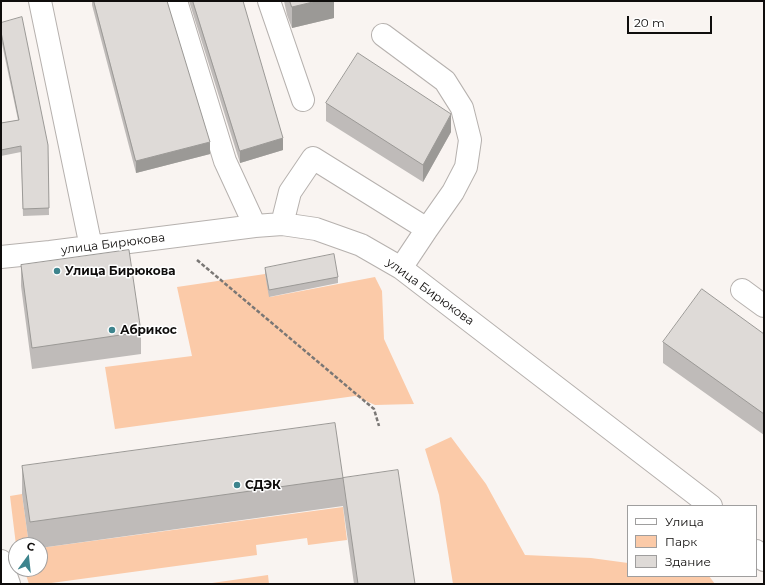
<!DOCTYPE html>
<html>
<head>
<meta charset="utf-8">
<style>
	body { margin:0 }
	#map { position:relative; width:765px; height:585px; overflow:hidden; background:#f9f4f1; font-family:Montserrat,sans-serif }
	canvas { display:block }
	.frame { position:absolute; inset:0; border:2px solid #0f0d0c; pointer-events:none }
	.legend { position:absolute; left:627px; top:505px; width:130px; height:72px; box-sizing:border-box; background:#fff; border:1px solid #9f9e9e; margin:0; padding:5px 7px; list-style:none; font-size:12px; color:#0f0d0c }
	.legend li { display:flex; align-items:center; gap:8px; height:20px }
	.legend b { width:20px; border:1px solid #9f9e9e }
	.north { position:absolute; left:8px; top:537px; width:40px; height:40px; box-sizing:border-box; background:#fff; border:1px solid #9f9e9e; border-radius:50%; rotate:15deg; font-size:11px; font-weight:700; line-height:16px; text-align:center; color:#0f0d0c }
	.north::after { content:''; display:block; margin:auto; width:14px; height:18px; background:#3d848d; clip-path:polygon(50% 0,100% 100%,50% 72%,0 100%) }
	.scale { position:absolute; left:627px; top:16px; width:85px; height:18px; box-sizing:border-box; border:2px solid #0f0d0c; border-top:0; padding-left:5px; font-size:12px; line-height:14px; white-space:nowrap; color:#0f0d0c; -webkit-text-stroke:3px #fff; paint-order:stroke }
</style>
</head>
<body>
<div id="map">
<canvas width="765" height="585"></canvas>
<div class="frame"></div>
<ul class="legend">
<li><b style="height:5px;background:#fff"></b>Улица</li>
<li><b style="height:11px;background:#fbcaa8"></b>Парк</li>
<li><b style="height:11px;background:#dedad7"></b>Здание</li>
</ul>
<div class="north">С</div>
<div class="scale">20 m</div>
</div>
<script>
const ctx = document.querySelector('canvas').getContext('2d');
ctx.lineJoin = 'round';
function fill(path, color) {
  ctx.fillStyle = color;
  ctx.fill(path, 'evenodd');
}
function stroke(path, color, width, dash) {
  ctx.strokeStyle = color;
  ctx.lineWidth = width;
  ctx.lineCap = dash ? 'butt' : 'round';
  ctx.setLineDash(dash || []);
  ctx.stroke(path);
}
function label(font, color, halo, rows, align = 'center') {
  ctx.font = font + ' Montserrat,sans-serif';
  ctx.lineWidth = 3;
  ctx.setLineDash([]);
  ctx.textBaseline = 'middle';
  ctx.strokeStyle = halo;
  ctx.fillStyle = color;
  for (const [text, x, y, turn = 0] of rows) {
    ctx.save();
    ctx.translate(x, y);
    ctx.rotate((+turn || 0) * Math.PI / 180);
    ctx.textAlign = isNaN(turn) ? turn : align;
    if (halo) ctx.strokeText(text, 0, 0);
    ctx.fillText(text, 0, 0);
    ctx.restore();
  }
}
fill(new Path2D(`
	M265 274 270 297 375 277 382 291 384 339 414 404 375 405 355 396 115 429 105 367 192 356 177 287Z
	M451 437 486 484 525 555 591 558 628 563V576H709L715 584H453L439 495 425 449Z
	M22 494 29 545H16L10 496Z
	M343 507 347 540 308 545 307 538 256 545 257 555 44 584H29L24 569H40V548Z
	M268 575 269 584H205Z`), '#fbcaa8');
const minor = new Path2D(`
	M40 1 91 247
	M176 1 225 161 255 226
	M269 1 303 100
	M383 35 445 81 462 108 470 140 466 167 453 192 427 229
	M282 224 290 192 313 158 427 229 401 268
	M1 257 50 252 255 226 282 224 316 229 361 245 401 268 711 506
	M742 290 764 306
	M756 551 764 560
	M1 561 9 584`);
stroke(minor, '#b6b1ae', 24);
stroke(new Path2D(`
	M197 260 374 409 379 426`), '#7a7775', 2.5, [4, 2]);
stroke(minor, '#fff', 22);
fill(new Path2D(`
	M92 1H167L210 154 136 173 92 5Z
	M189 1H243L283 150 240 163Z
	M284 1H334V18L292 28 287 15Z
	M1 23 48 145 49 215 23 216 21 152 1 156V123L18 120 1 39Z
	M326 103 451 132 423 182 326 121Z
	M21 265 141 332V354L32 369 21 286Z
	M265 268 338 277V283L269 297 265 274Z
	M764 334V435L663 363V342Z
	M22 466 343 478 415 584H354L343 506 40 548V545H29L22 494Z`), '#bfbbb9');
fill(new Path2D(`
	M317 1H334V18L292 28V7Z
	M451 114V132L423 182V165Z
	M283 138V150L240 163V151Z
	M210 142V154L136 173V161Z`), '#9b9996');
const building = new Path2D(`
	M94 1H167L210 142 136 161Z
	M193 1H243L283 138 240 151Z
	M290 1H317L292 7Z
	M22 17 48 145 49 208 23 209 21 146 1 150V123L19 120 1 32V23Z
	M358 53 451 114 423 165 326 103Z
	M129 250 141 332 32 348 21 265Z
	M334 254 338 277 269 290 265 268Z
	M702 289 764 334V414L663 342Z
	M335 423 343 478 30 522 22 466Z
	M398 470 415 584H358L343 478Z`);
fill(building, '#dedad7');
stroke(building, '#9b9996', 1);
for (const [x, y, r, color] of [
	[57,271,4,"#3d848d"],
	[112,330,4,"#3d848d"],
	[237,485,4,"#3d848d"]
]) {
  const dot = new Path2D();
  dot.arc(x, y, r, 0, 2 * Math.PI);
  ctx.fillStyle = color;
  ctx.fill(dot);
  stroke(dot, '#fff', 1.5);
}
label('12px', '#0f0d0c', '#fff', [
	["улица Бирюкова",113,244,-7],
	["улица Бирюкова",430,292,36]
]);
label('bold 12px', '#0f0d0c', '#fff', [
	["Улица Бирюкова",65,271],
	["Абрикос",120,330],
	["СДЭК",245,485]
], 'left');
</script>
</body>
</html>
